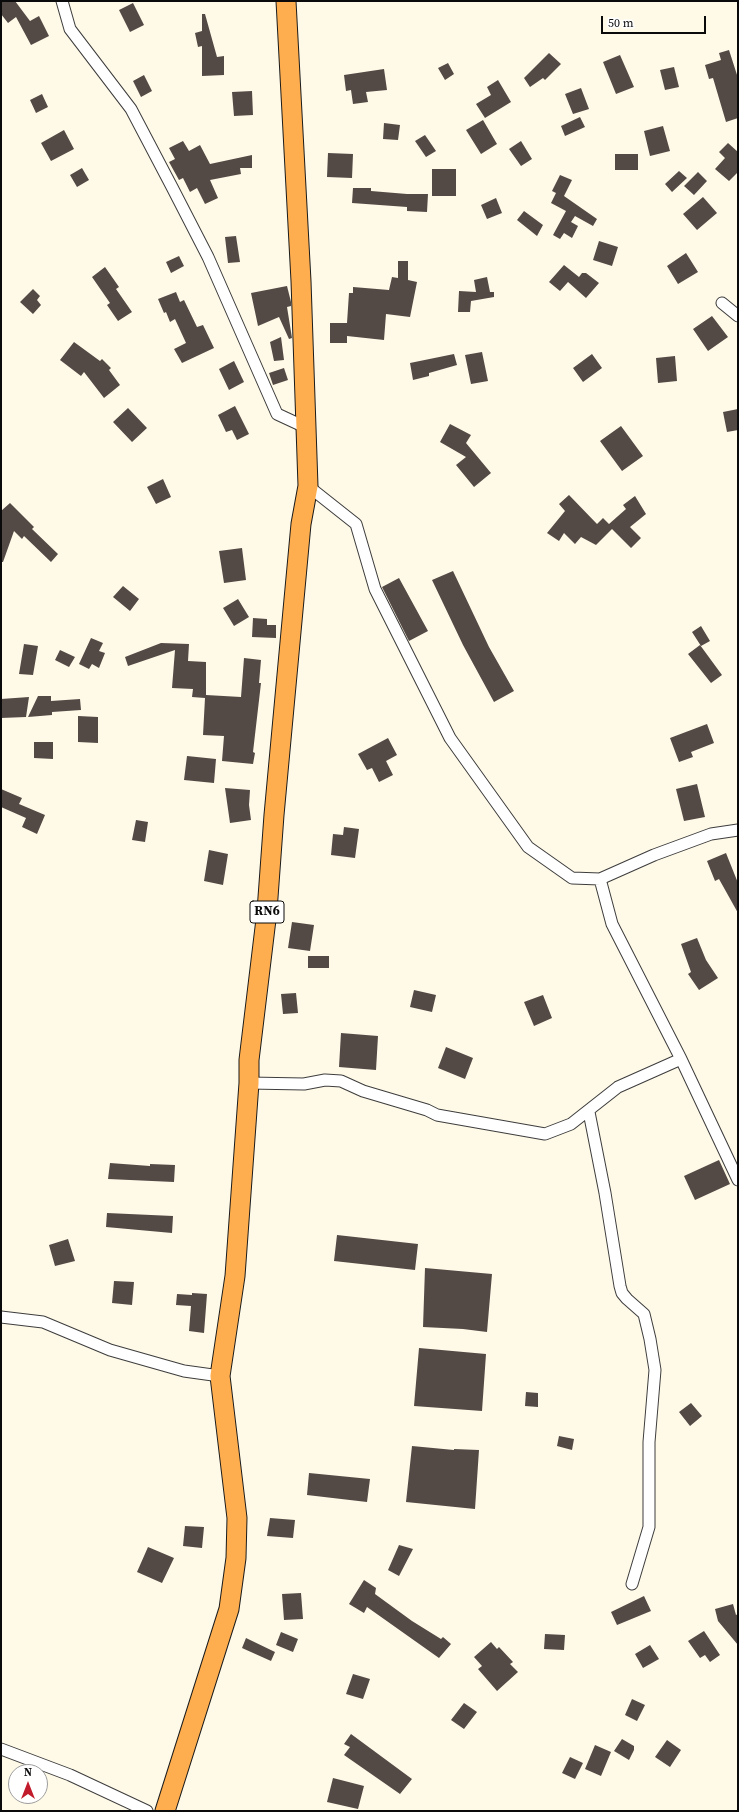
<!DOCTYPE html>
<html>
<head>
<meta charset="utf-8">
<style>
	body { margin:0 }
	#map { position:relative; width:739px; height:1812px; overflow:hidden; background:#fff9e7; font-family:"Source Serif 4",serif }
	canvas { display:block }
	.frame { position:absolute; inset:0; border:2px solid #0a0a0a; pointer-events:none }
	.north { position:absolute; left:8px; top:1764px; width:40px; height:40px; box-sizing:border-box; background:#fff; border:1px solid #9d9d9d; border-radius:50%; rotate:0deg; font-size:11px; font-weight:700; line-height:16px; text-align:center; color:#0a0a0a }
	.north::after { content:''; display:block; margin:auto; width:14px; height:18px; background:#c11b2c; clip-path:polygon(50% 0,100% 100%,50% 72%,0 100%) }
	.scale { position:absolute; left:601px; top:16px; width:105px; height:18px; box-sizing:border-box; border:2px solid #0a0a0a; border-top:0; padding-left:5px; font-size:12px; line-height:14px; white-space:nowrap; color:#0a0a0a; -webkit-text-stroke:3px #fff; paint-order:stroke }
</style>
</head>
<body>
<div id="map">
<canvas width="739" height="1812"></canvas>
<div class="frame"></div>
<div class="north">N</div>
<div class="scale">50 m</div>
</div>
<script>
const ctx = document.querySelector('canvas').getContext('2d');
ctx.lineJoin = 'round';
function fill(path, color) {
  ctx.fillStyle = color;
  ctx.fill(path, 'evenodd');
}
function stroke(path, color, width, dash) {
  ctx.strokeStyle = color;
  ctx.lineWidth = width;
  ctx.lineCap = dash ? 'butt' : 'round';
  ctx.setLineDash(dash || []);
  ctx.stroke(path);
}
function label(font, color, halo, rows, align = 'center') {
  ctx.font = font + ' "Source Serif 4",serif';
  ctx.lineWidth = 4;
  ctx.setLineDash([]);
  ctx.textBaseline = 'middle';
  ctx.strokeStyle = halo;
  ctx.fillStyle = color;
  for (const [text, x, y, turn = 0] of rows) {
    ctx.save();
    ctx.translate(x, y);
    ctx.rotate((+turn || 0) * Math.PI / 180);
    ctx.textAlign = isNaN(turn) ? turn : align;
    if (halo) ctx.strokeText(text, 0, 0);
    ctx.fillText(text, 0, 0);
    ctx.restore();
  }
}
fill(new Path2D(`
	M1 1H15L30 21 39 16 49 36 31 45 16 17 8 23 1 14Z
	M133 3 144 25 130 32 119 10Z
	M202 14H205L217 57 224 56V75L202 76V46L198 47 195 33 202 31Z
	M729 50 738 78V118L726 122 713 78 709 79 705 65 721 60 719 53Z
	M549 53 561 64 545 80 543 78 530 87 524 78Z
	M620 55 634 87 616 94 603 62Z
	M448 63 454 74 445 80 438 68Z
	M674 67 679 87 665 90 660 70Z
	M384 69 387 90 366 92 368 102 353 104 351 90 346 91 344 75Z
	M144 75 152 91 141 97 133 81Z
	M498 80 511 102 485 118 476 104 491 95 487 87Z
	M581 88 589 109 573 114 565 94Z
	M252 91 253 115 234 116 232 92Z
	M42 94 48 107 36 113 30 100Z
	M580 117 585 127 565 136 561 126Z
	M483 120 497 144 481 154 466 130Z
	M384 123 400 125 398 140 383 139Z
	M663 126 670 151 650 156 644 131Z
	M64 130 74 149 51 161 41 143Z
	M425 135 436 151 426 157 415 141Z
	M183 141 189 151 200 145 210 164 252 155V168H240L241 174 210 180 218 198 205 204 197 188 190 192 183 178 179 180 169 162 175 159 169 148Z
	M521 141 532 159 521 166 509 149Z
	M728 143 738 152V172L729 181 715 169 725 158 719 152Z
	M328 153 353 154 352 178 327 177Z
	M615 154H638V170H615Z
	M82 168 89 180 77 187 70 175Z
	M432 169H456V196H432Z
	M679 171 687 178 672 192 665 184Z
	M698 172 707 181 694 195 684 186Z
	M560 175 572 180 564 196 597 219 593 226 575 216 571 222 578 226 572 238 564 233 560 239 553 235 566 211 551 203 556 193 552 191Z
	M353 188H371V191L407 194H428L427 212 407 211V207L352 203Z
	M703 197 717 213 697 230 683 214Z
	M496 198 502 213 487 219 481 205Z
	M524 211 543 225 537 236 517 220Z
	M236 236 240 262 228 263 225 237Z
	M599 241 618 247 612 266 593 260Z
	M686 253 698 272 678 284 667 266Z
	M179 256 184 266 171 273 166 262Z
	M398 261H408V280L417 282 410 317 386 314 384 340 347 336V343H330V323H347L349 293H353V287L389 290 392 277 398 278Z
	M564 265 579 277 582 273H586L599 283 586 298 568 282 560 291 549 282Z
	M105 267 119 287 116 289 132 312 118 321 107 305 110 303 92 277Z
	M487 277 490 292H494V297L471 301 470 312H458L459 291 476 292 474 280Z
	M287 286 291 302V306L287 307 292 338 289 339 279 317 258 326 251 293Z
	M33 289 40 296 37 300 41 305 33 314 20 302Z
	M176 292 180 302 184 300 197 327 203 325 214 348 182 363 174 349 186 343 175 319 170 322 166 312 164 313 158 299Z
	M712 316 728 337 708 351 693 329Z
	M281 337 284 360 274 361 270 342Z
	M74 342 100 361 102 359 111 368 109 370 120 385 104 398 84 372 81 376 60 360Z
	M482 352 488 381 471 384 465 355Z
	M454 354 457 365 429 373V376L413 380 410 363Z
	M592 354 602 368 583 382 573 368Z
	M675 356 677 381 658 383 656 358Z
	M234 361 244 382 229 390 219 369Z
	M284 368 288 380 273 385 269 373Z
	M235 406 249 434 237 440 232 430 226 432 218 415Z
	M128 408 147 428 132 442 113 422Z
	M738 409V430L727 432 723 412Z
	M450 424 471 435 466 443 491 473 474 487 456 465 466 457 440 442Z
	M621 426 643 456 622 471 600 441Z
	M163 479 171 497 156 504 147 487Z
	M569 495 597 524 603 518 609 524 626 509 623 505 635 496 646 514 630 527 641 538 631 548 612 529 596 545 581 537 575 544 564 533 559 541 547 533 565 511 559 504Z
	M10 503 34 527 32 529 58 554 51 562 24 536 22 539 14 531 3 562H1V511Z
	M242 548 246 580 224 583 219 551Z
	M453 571 489 647 514 691 494 702 463 645 432 580Z
	M399 578 428 631 409 641 382 587Z
	M123 586 139 599 130 611 113 597Z
	M238 599 249 617 234 626 223 608Z
	M253 618 267 619V625H276V638L252 637Z
	M701 626 710 641 701 646 692 632Z
	M91 638 103 643 99 651 105 653 99 668 92 664 89 669 79 664Z
	M161 643 189 644 188 661 206 662V695L241 697 244 658 261 660 259 683H261L253 752 255 753 253 764 222 761 224 736 203 735 205 698 192 697 193 689 172 688 175 650 128 666 125 657Z
	M24 644 38 646 33 675 19 674Z
	M700 645 722 675 711 683 688 654Z
	M60 650 75 657 69 667 55 660Z
	M38 696H51V701L80 699 81 710 52 712V715L28 717Z
	M29 697 26 717 1 718V699Z
	M78 716 98 717V743L78 742Z
	M707 724 714 743 691 752 693 757 679 762 670 738Z
	M388 738 397 755 386 761 393 775 379 782 372 768 367 770 358 754Z
	M34 742H53V759L34 758Z
	M187 756 216 759 214 783 184 780Z
	M697 784 705 817 684 821 676 789Z
	M225 788 250 790 249 805 251 820 230 823Z
	M1 789 22 798 19 804 45 815 37 834 22 827 26 818 1 807Z
	M136 820 148 822 145 842 132 840Z
	M344 827 359 829 355 858 331 855 333 834 343 835Z
	M209 850 228 854 223 885 204 881Z
	M726 853 738 883V913L719 879 715 881 707 861Z
	M292 922 314 925 310 951 288 948Z
	M697 938 706 960 718 978 699 990 688 974 691 972 681 944Z
	M308 956H329V968H308Z
	M414 990 436 995 432 1012 410 1007Z
	M296 993 298 1013 283 1014 281 994Z
	M543 995 552 1018 534 1026 524 1002Z
	M341 1033 378 1036 376 1070 339 1067Z
	M446 1047 473 1058 465 1079 438 1068Z
	M719 1160 730 1184 695 1200 684 1176Z
	M110 1163 150 1166V1164L175 1165 174 1182 108 1179Z
	M107 1213 173 1216 172 1233 106 1227Z
	M337 1235 418 1244 415 1270 334 1261Z
	M68 1239 75 1261 55 1266 49 1245Z
	M425 1268 492 1274 487 1332 463 1329 423 1327Z
	M114 1281 134 1282 132 1305 112 1303Z
	M192 1293 207 1294 204 1333 189 1331 191 1306 176 1305 177 1294 192 1295Z
	M419 1348 486 1354 482 1411 414 1406Z
	M526 1392 538 1393V1407L525 1406Z
	M691 1403 702 1416 690 1426 679 1412Z
	M559 1436 574 1439 572 1450 557 1446Z
	M412 1446 454 1450V1449L479 1450 475 1509 406 1502Z
	M309 1473 370 1479 367 1502 307 1495Z
	M270 1518 295 1520 293 1538 267 1536Z
	M185 1526 204 1527 202 1548 183 1546Z
	M399 1545 413 1549 399 1576 388 1570Z
	M148 1547 174 1558 162 1583 137 1572Z
	M364 1580 376 1588 375 1594 412 1621 441 1639 443 1637 451 1644 439 1658 367 1607 364 1613 349 1604Z
	M301 1593 303 1619 284 1620 282 1594Z
	M644 1596 651 1611 617 1625 611 1612Z
	M733 1604 736 1615 738 1614V1645L718 1621 715 1609Z
	M704 1631 720 1655 710 1662 705 1655 700 1658 688 1641Z
	M281 1632 298 1639 293 1652 276 1645Z
	M545 1634 565 1635 564 1650 544 1649Z
	M246 1638 275 1652 271 1661 242 1648Z
	M491 1642 497 1649 499 1647 513 1662 510 1664 518 1672 497 1691 478 1669 482 1666 474 1657Z
	M650 1645 659 1659 643 1668 635 1654Z
	M353 1674 370 1679 363 1699 346 1694Z
	M632 1699 645 1705 637 1721 625 1715Z
	M464 1703 477 1712 464 1729 451 1720Z
	M351 1734 412 1779 400 1794 344 1755 350 1747 344 1744Z
	M622 1739 634 1746V1750L629 1760 614 1751Z
	M667 1740 681 1750 670 1767 655 1757Z
	M595 1745 611 1752 601 1776 585 1769Z
	M570 1757 583 1763 575 1779 562 1773Z
	M333 1778 364 1786 358 1809 327 1802Z`), '#534a46');
const minor = new Path2D(`
	M62 1 70 29 131 109 173 189 208 257 277 414 305 427
	M722 303 738 316
	M308 486 356 524 375 589 450 738 528 847 572 878 600 879 654 855 711 834 738 830
	M600 879 612 924 681 1059 738 1180
	M249 1083 304 1084 325 1080 341 1081 363 1091 427 1110 437 1115 545 1134 571 1124 618 1087 681 1059
	M589 1112 605 1193 620 1286 622 1293 627 1299 644 1314 650 1339 655 1370 649 1442V1527L632 1584
	M1 1317 43 1322 110 1350 184 1371 220 1376
	M1 1749 70 1775 147 1811`);
const trunk = new Path2D(`
	M165 1811 229 1609 236 1558 237 1518 220 1376 235 1276 249 1083V1060L267 911 274 815 301 524 308 486 301 281 286 1`);
stroke(minor, '#3d3d3d', 13);
stroke(trunk, '#1b1b1b', 21);
stroke(minor, '#fff', 11);
stroke(trunk, '#feae4e', 19);
for (const [x, y, w] of [
	[267,912,34]
]) {
  const box = new Path2D();
  box.roundRect(x - w / 2, y - 11, w, 22, 3);
  ctx.fillStyle = '#fff';
  ctx.fill(box);
  stroke(box, '#0a0a0a', 1);
}
label('bold 13px', '#0a0a0a', null, [
	["RN6",267,912]
]);
</script>
</body>
</html>
